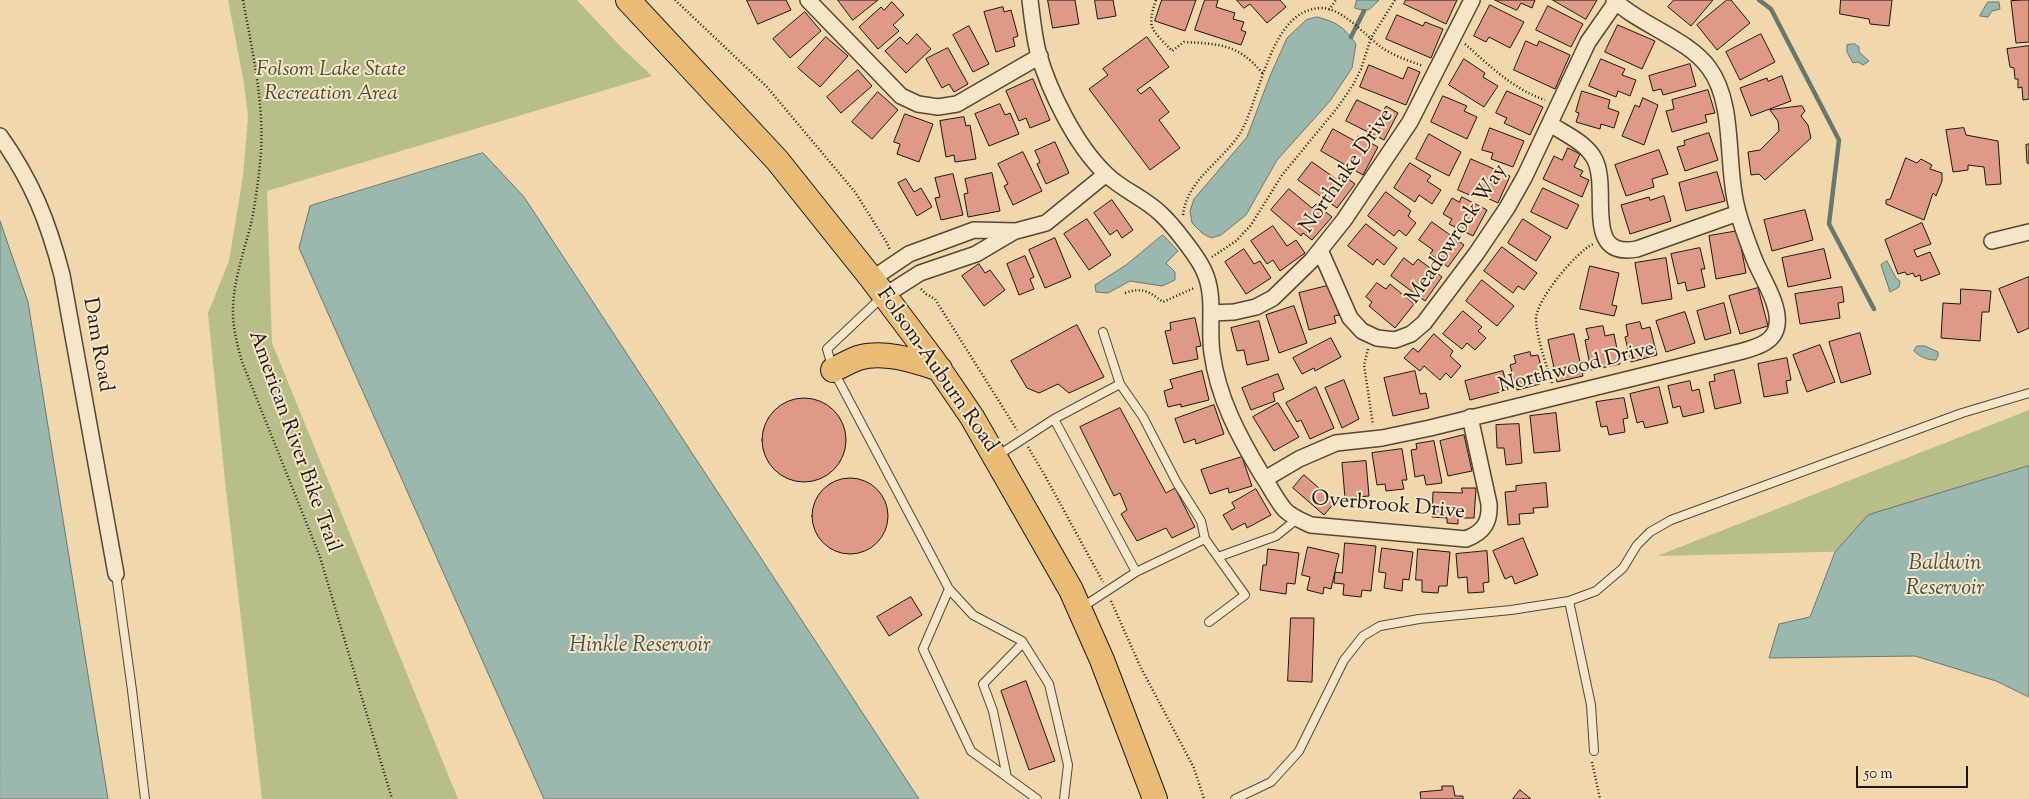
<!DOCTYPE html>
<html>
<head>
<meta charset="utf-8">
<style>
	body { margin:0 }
	#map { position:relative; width:2029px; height:799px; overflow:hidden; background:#f0d7ac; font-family:"Sorts Mill Goudy",serif }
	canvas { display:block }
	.scale { position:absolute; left:1856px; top:766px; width:112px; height:22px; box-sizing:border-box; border:2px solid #211511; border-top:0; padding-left:6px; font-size:15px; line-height:18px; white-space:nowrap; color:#211511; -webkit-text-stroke:4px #f5e5c9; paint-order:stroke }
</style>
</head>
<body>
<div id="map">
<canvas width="2029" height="799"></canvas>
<div class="scale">50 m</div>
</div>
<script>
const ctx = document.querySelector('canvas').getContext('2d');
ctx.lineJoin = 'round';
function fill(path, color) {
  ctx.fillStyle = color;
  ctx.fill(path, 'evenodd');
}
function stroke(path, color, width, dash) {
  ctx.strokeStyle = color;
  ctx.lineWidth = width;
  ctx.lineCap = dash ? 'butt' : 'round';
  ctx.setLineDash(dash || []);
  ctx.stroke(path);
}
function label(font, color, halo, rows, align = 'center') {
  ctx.font = font + ' "Sorts Mill Goudy",serif';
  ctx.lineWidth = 4;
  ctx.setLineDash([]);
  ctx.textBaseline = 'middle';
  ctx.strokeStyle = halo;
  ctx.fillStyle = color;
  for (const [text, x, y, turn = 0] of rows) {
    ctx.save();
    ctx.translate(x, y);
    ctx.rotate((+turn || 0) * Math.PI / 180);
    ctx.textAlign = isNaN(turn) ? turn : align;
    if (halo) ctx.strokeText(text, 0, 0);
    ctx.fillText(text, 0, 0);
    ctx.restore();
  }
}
fill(new Path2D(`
	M228 0H577L620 46 652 76 267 191 272 343 458 799H262L225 481 208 313 229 261 243 176 248 117 244 83Z
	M2029 410V547L1657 556Z`), '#b8be8a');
const water = new Path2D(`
	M1357 0H1379C1369 10 1369 13 1355 8Z
	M1988 2H1999L2000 9 1992 11 1988 17 1980 16Z
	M1317 17C1337 22 1344 27 1356 44L1352 68 1330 101 1277 160 1246 215 1221 235 1211 238 1202 233 1192 223 1190 211 1194 199 1247 137 1270 76 1287 38 1306 20Z
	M1855 44 1859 47V52L1869 61 1863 65 1858 62 1853 63 1847 52V45Z
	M483 153 524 197 919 799H544L299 248 310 206Z
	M0 221 28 302 108 799H0Z
	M1163 235 1178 251 1166 263 1175 272V280L1162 286 1130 281 1108 293 1096 292 1095 285 1126 265Z
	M1887 261 1896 278 1900 281 1899 287 1890 292 1881 265Z
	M1917 346H1925L1938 352V356L1936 360C1927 360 1920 357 1914 351Z
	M2029 466V697L1996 681 1915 656 1769 658 1779 624 1810 617 1835 552 1868 515Z`);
fill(water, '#9bb8af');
stroke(water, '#6a7770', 1);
stroke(new Path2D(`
	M1759 0 1771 9 1839 140 1829 224 1874 309
	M1351 37 1364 11`), '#6a7770', 4.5);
const building = new Path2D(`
	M747 0H786L791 10 758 24Z
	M838 0H878L853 20Z
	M1048 0H1075L1079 24 1053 28Z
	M1095 0H1113L1116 16 1098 19Z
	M1162 0H1196L1185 31 1155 21Z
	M1205 0H1218L1216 7 1235 13 1233 19 1244 22 1241 30 1246 32 1241 45 1195 30Z
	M1237 0H1280L1286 7 1267 23 1250 4 1244 8Z
	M1406 0H1457L1446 24 1404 4Z
	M1495 0H1535L1532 8 1521 3 1517 10Z
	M1553 0H1597L1586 19Z
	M1674 0H1713L1691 26 1668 7Z
	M1727 0H1731L1750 23 1717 50 1697 25Z
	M1841 0H1892L1889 26 1870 24 1869 19 1840 14Z
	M2025 0H2029V42L2016 43 2011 1Z
	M892 2 904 15 893 25 899 31 878 49 859 27 881 7 884 10Z
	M1490 5 1524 22 1510 48 1489 37 1486 42 1474 36Z
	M1548 6 1583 24 1571 47 1536 30Z
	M1003 7 1004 12 1011 10 1018 36 1013 38 1015 46 996 52 984 12Z
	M805 12 821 31 790 58 773 39Z
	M1397 15 1423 26 1425 22 1443 29 1431 58 1386 39Z
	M1618 25 1655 41 1642 69 1605 52Z
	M969 26 989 64 973 72 953 35Z
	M917 34 931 49 906 73 885 51 900 37 907 44Z
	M1761 34 1775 62 1740 80 1726 52Z
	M826 37 848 56 820 87 798 68Z
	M1147 37 1169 67 1137 90 1141 94 1150 87 1169 112 1159 120 1180 148 1150 170 1089 89 1108 75 1103 69Z
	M1526 41 1537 46 1539 41 1570 55 1555 89 1514 70Z
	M2029 46V99L2023 100 2022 87 2018 88V79H2015L2014 68 2010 67 2007 49Z
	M948 48 968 84 954 92 949 84 942 88 926 59Z
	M1464 59 1485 73 1483 77 1498 86 1484 107 1449 85Z
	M1601 59 1625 69 1622 75 1636 80 1630 96 1618 91 1616 97 1589 86Z
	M1690 64 1696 86 1663 95 1661 89 1653 91 1649 76Z
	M1369 65 1403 79 1408 67 1420 72 1406 105 1360 87Z
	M858 70 872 86 841 113 827 97Z
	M1782 76 1791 101 1751 116 1740 88 1767 78 1768 81Z
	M1033 79 1050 120 1030 128 1026 118 1019 121 1006 91Z
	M1708 90 1715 113 1705 115 1707 122 1672 132 1666 111 1674 109 1672 100Z
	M1507 91 1543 107 1530 135 1504 123 1507 118 1496 113Z
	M1582 91 1610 100 1608 108 1619 112 1614 128 1601 124 1600 129 1576 122 1579 113 1576 112Z
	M878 92 898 110 872 139 852 122Z
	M1443 96 1467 106 1464 111 1477 117 1467 139 1431 122Z
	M1643 98 1658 105 1644 145 1622 136 1635 105 1639 107Z
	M1357 100 1383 112 1386 106 1398 113 1384 140 1346 121Z
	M1000 104 1005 115 1010 113 1019 134 989 146 975 114Z
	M1802 106 1805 111 1801 116 1808 125 1811 138 1765 180 1759 174 1751 175 1748 152 1760 150 1779 131 1778 121 1770 110Z
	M905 114 933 124 919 162 897 154 900 144 894 142Z
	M964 117 966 126 970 125 976 159 955 162 954 155 946 157 940 121Z
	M1490 128 1524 141 1513 167 1491 159 1493 153 1482 150Z
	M1964 128 1966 135 1998 141 2001 184 1986 185 1984 167 1968 165V170L1953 172 1946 130Z
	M1333 129 1355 141 1358 136 1378 147 1363 175 1321 151Z
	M1709 133 1718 160 1685 171 1677 147 1685 145 1684 141Z
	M1429 134 1461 152 1449 176 1416 159Z
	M1055 142 1069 173 1046 184 1037 164 1040 162 1035 151Z
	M2029 144V163H2027L2026 145Z
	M1568 148 1580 154 1574 167 1583 171 1580 176 1589 180 1582 197 1543 179 1554 156 1562 160Z
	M1659 150 1668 174 1652 179 1654 187 1626 196 1615 165Z
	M1023 152 1042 191 1013 205 1004 186 1008 184 998 164Z
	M1906 158 1917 163 1921 159 1932 165 1930 169 1942 173V181L1936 196 1933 193 1924 220 1886 204V200L1890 199Z
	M1471 159 1510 176 1498 203 1474 192 1472 196 1458 190Z
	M1312 162 1339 181 1343 175 1355 184 1337 208 1298 180Z
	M1410 163 1431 176 1427 181 1441 190 1432 204 1419 195 1415 202 1394 188Z
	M1717 172 1725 201 1686 211 1679 183Z
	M992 173 1000 211 968 217 964 194 968 193 965 179Z
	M953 174 963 215 941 220 935 198 940 197 935 178Z
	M906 179 914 192 921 188 932 207 917 216 898 183Z
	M1543 188 1579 205 1567 229 1531 212Z
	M1289 189 1312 208 1316 204 1332 217 1312 240 1303 233 1301 236 1271 210Z
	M1386 192 1411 211 1408 216 1416 223 1406 236 1399 230 1394 236 1368 216Z
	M1664 196 1671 221 1630 234 1621 205 1649 197 1650 200Z
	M1462 197 1487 210 1473 236 1449 224 1452 219 1443 214 1452 198 1459 202Z
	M1112 200 1133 230 1122 238 1117 230 1110 235 1094 213Z
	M1805 210 1813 240 1772 251 1764 220Z
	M1087 219 1111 255 1089 270 1064 234Z
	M1523 219 1551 237 1536 261 1508 243Z
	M1432 222 1464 245 1448 267 1430 254 1433 250 1419 240Z
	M1922 223 1931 244 1914 250 1917 257 1930 252 1940 274 1921 281 1920 275 1915 277 1913 273 1907 275 1905 272 1898 274 1885 240Z
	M1366 224 1397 248 1384 265 1377 259 1373 265 1348 246Z
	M1273 226 1287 246 1296 240 1305 253 1280 271 1273 260 1267 264 1251 241Z
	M1738 231 1746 273 1716 279 1709 236Z
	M1055 238 1071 277 1045 288 1029 250Z
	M1502 247 1537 273 1524 290 1518 286 1513 293 1484 271Z
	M1700 248 1705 269H1701L1705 287 1687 291 1685 282 1678 284 1671 254Z
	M1244 249 1254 264 1260 261 1271 278 1246 294 1225 262Z
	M1824 249 1831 278 1788 287 1782 258Z
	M1025 256 1034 277 1030 279 1034 289 1019 295 1007 264Z
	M1404 258 1413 265 1418 259 1442 277 1425 301 1391 276Z
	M1666 258 1672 299 1642 304 1635 263Z
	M979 264 985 273 990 270 1005 290 984 306 962 276Z
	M1590 266 1619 273 1612 305 1617 306 1614 316 1580 309Z
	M2029 277V328L2018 333 1999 289Z
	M1482 280 1514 306 1497 326 1466 301Z
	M1377 283 1386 289 1390 284 1414 304 1395 328 1369 306 1372 302 1366 297Z
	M1331 285 1339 315 1334 316 1336 323 1309 330 1299 293Z
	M1842 287 1844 302 1838 303 1840 318 1800 324 1795 294Z
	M1758 288 1768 326 1740 334 1729 296Z
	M1961 289 1991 291 1989 312H1982L1980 341 1941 338 1943 303 1960 304Z
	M1724 303 1731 333 1705 340 1697 311Z
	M1294 306 1307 343 1279 353 1266 315Z
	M1463 311 1482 327 1478 331 1486 338 1475 350 1467 343 1462 349 1443 334Z
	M1685 312 1695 343 1666 352 1656 321Z
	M1195 318 1201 346 1196 347 1198 359 1173 364 1165 331 1171 330 1170 323Z
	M1259 321 1269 360 1247 365 1244 350 1237 351 1231 328Z
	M1640 322 1642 329 1650 327 1657 355 1631 362 1625 337 1628 336 1626 325Z
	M1077 325 1104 377 1069 393 1058 384 1039 393 1027 388 1011 361Z
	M1603 326 1605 336 1614 334 1620 364 1591 370 1585 340 1589 339 1586 329Z
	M1860 333 1871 374 1841 383 1829 342Z
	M1434 334 1453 351 1450 356 1461 366 1451 378 1446 373 1440 380 1424 366 1420 371 1404 358 1413 348 1418 352Z
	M1574 334 1583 376 1557 382 1548 340Z
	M1331 338 1341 357 1315 371 1314 368 1302 374 1293 358Z
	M1820 345 1835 382 1807 392 1793 355Z
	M1530 352 1531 356 1538 355 1544 377 1538 378 1540 384 1517 390 1510 365 1516 363 1514 356Z
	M1787 358 1791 380 1786 381 1788 393 1764 397 1758 364Z
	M1734 370 1741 403 1715 409 1709 382 1715 381 1714 375Z
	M1202 371 1209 400 1181 407V404L1168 407 1164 391 1173 388 1170 380Z
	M1415 371 1420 394 1426 393 1429 408 1393 416 1384 378Z
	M1503 371 1508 390 1470 400 1465 381Z
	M1278 374 1284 389 1273 393 1275 401 1251 410 1242 388Z
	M1344 380 1359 419 1342 428 1325 388Z
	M1690 381 1692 391 1699 389 1704 412 1683 417 1680 406 1673 408 1668 386Z
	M1316 387 1334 428 1310 439 1301 420 1297 422 1286 403Z
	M1659 387 1668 423 1645 428 1643 421 1637 423 1630 394Z
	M1624 398 1628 418 1623 419 1625 432 1609 435 1607 426 1601 427 1596 402Z
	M762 440a42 42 0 1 1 84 0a42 42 0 1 1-84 0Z
	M1278 403 1299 437 1274 451 1253 417Z
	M1214 405 1224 434 1196 444 1195 439 1184 443 1175 419Z
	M1120 408 1166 493 1175 488 1195 527 1172 538 1166 528 1137 541 1121 514 1127 510 1120 493 1114 496 1080 427Z
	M1556 413 1560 451 1534 453 1530 416Z
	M1519 424 1522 463 1506 465 1504 448H1497L1496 425Z
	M1464 435 1472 471 1448 476 1440 441Z
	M1434 441 1442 483 1426 485 1424 475 1415 477 1411 450 1417 449 1416 444Z
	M1402 449 1407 480H1402L1404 489 1386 491 1385 484 1377 485 1372 453Z
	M1242 457 1252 486 1229 493 1228 488 1210 494 1201 470Z
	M1366 461 1369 496 1345 498 1342 463Z
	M1304 475 1335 502 1324 515 1293 488Z
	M812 516a38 38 0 1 1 76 0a38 38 0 1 1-76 0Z
	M1546 483 1548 507 1533 508 1534 513 1519 514 1520 524 1508 525 1505 492 1516 491V486Z
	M1462 488H1476L1474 518H1458V524L1447 523V518L1432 517 1433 492 1462 493Z
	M1256 489 1271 515 1247 528 1245 523 1232 530 1223 515 1235 508 1232 503Z
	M1523 538 1538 575 1515 584 1512 576 1505 579 1493 551Z
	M1345 543 1376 546 1371 591 1362 590 1361 597 1343 595 1344 584 1334 583 1335 572 1342 573Z
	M1308 547 1339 554 1331 589 1324 587 1323 594 1307 590 1310 577 1302 575Z
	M1382 548 1413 552 1409 580 1403 579 1402 591 1384 588 1386 573 1379 572Z
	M1268 549 1299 553 1295 584 1287 583 1286 594 1260 590 1263 565H1266Z
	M1418 549 1450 552 1447 586H1439L1438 593 1422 592V580H1416Z
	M1487 551 1489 582 1483 583 1484 592 1468 593 1467 577 1458 578 1456 554Z
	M911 597 922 615 889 636 877 617Z
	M1291 618H1314L1312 682 1288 681Z
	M1026 681 1055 761 1029 770 1001 691Z
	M1442 786H1453L1455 796H1463V799H1421L1420 792 1442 790Z
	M1520 790 1531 799H1513Z`);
fill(building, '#df9987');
stroke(building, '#211511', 1);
const lane = new Path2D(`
	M881 298 827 349 833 370 949 589 973 615 1022 641 1049 684 1068 765 1064 799
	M1120 384 1143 417 1177 483 1201 521 1205 539 1245 595 1209 622
	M1054 419 1120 384 1103 332
	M997 456 1054 419 1136 572
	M1218 557 1276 536 1297 519
	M116 574 132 690 145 799
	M949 589 923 649 971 751 1037 799
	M1569 601 1591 705 1594 751
	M1081 608 1136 572 1205 539
	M1007 777 993 711 983 684 1023 643
	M1235 799 1271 782 1299 751 1344 660 1363 636 1380 626 1419 619 1511 610 1569 601 1596 591 1623 568 1637 545 1650 532 1671 520 1962 413 2029 393`);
const street = new Path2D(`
	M808 0 901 96 918 104 938 107 957 104 1040 56
	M1030 0C1032 17 1034 36 1038 52 1049 91 1076 146 1106 174 1122 190 1145 198 1161 214 1172 224 1198 257 1204 271 1216 296 1208 327 1212 353 1218 398 1239 437 1262 475 1270 486 1276 500 1285 510 1292 517 1302 521 1311 525L1466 539C1484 532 1490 522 1489 504L1470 417
	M1550 124C1565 134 1587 143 1595 160 1610 191 1582 259 1637 249L1738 213
	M0 136C32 181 48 221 62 275L116 574
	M1992 241 2029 232
	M1320 250 1350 318 1362 331 1377 338 1395 340 1411 334 1424 323 1476 254 1507 208 1525 176 1588 42 1616 2
	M872 279 909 254 974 230 1016 231 1046 223 1106 174
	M884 296 920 273 976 254 1015 231
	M1211 313 1234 312 1256 307 1273 298 1312 260 1344 220 1410 122 1472 0
	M1265 479 1299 459 1336 443 1382 438 1430 428 1743 351C1757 347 1775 342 1777 325 1780 305 1763 280 1755 261 1748 243 1740 223 1736 204 1726 162 1735 103 1709 68 1688 39 1640 25 1614 0`);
const primary = new Path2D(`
	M628 0 777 160 872 279 933 360 972 417 1071 590 1102 660 1155 799
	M833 370C841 366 850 361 858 358 884 350 915 361 940 369`);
stroke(lane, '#554638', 10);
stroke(street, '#554638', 18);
stroke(primary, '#211511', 26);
stroke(new Path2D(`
	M243 0C252 50 264 101 261 152 259 176 256 200 251 224 243 255 232 284 233 317 234 333 238 347 242 362L320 557 392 799
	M675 0 767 87 855 192 887 243 890 250
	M1156 0C1146 29 1152 29 1172 51L1184 42C1220 44 1239 44 1263 74
	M1329 10 1336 0
	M1465 44C1490 66 1513 89 1545 100
	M1183 215C1187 180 1221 162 1239 135 1261 101 1269 8 1322 8 1342 8 1366 36 1381 47 1394 56 1409 61 1423 66
	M1212 257 1236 241 1251 225 1282 175 1338 107 1353 85 1361 69 1371 38 1395 0
	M921 289 926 294 935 299 1017 430
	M1125 293C1143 287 1148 291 1163 302L1194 288
	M1368 349 1364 365 1373 425
	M1552 383C1546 363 1537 340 1536 319 1536 300 1576 252 1593 244
	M1028 447 1044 474 1103 582
	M1111 601 1140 666 1194 768 1204 799
	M1592 762 1600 799`), '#211511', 2.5, [1, 2.5]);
stroke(lane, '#f5e5c9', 8);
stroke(street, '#f5e5c9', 15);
stroke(primary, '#e8bc76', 24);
label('italic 21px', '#4e4835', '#f5e5c9', [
	["Folsom Lake State",331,71],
	["Recreation Area",331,95]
]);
label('21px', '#211511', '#f5e5c9', [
	["Northlake Drive",1348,172,-55],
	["Meadowrock Way",1458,235,-56],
	["Dam Road",96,345,80],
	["Northwood Drive",1577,369,-14],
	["Folsom-Auburn Road",936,371,55],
	["American River Bike Trail",293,442,70],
	["Overbrook Drive",1388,507,5]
]);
label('italic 22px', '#4c4e48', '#f5e5c9', [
	["Baldwin",1945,565],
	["Reservoir",1945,590],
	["Hinkle Reservoir",640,647]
]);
</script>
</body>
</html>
